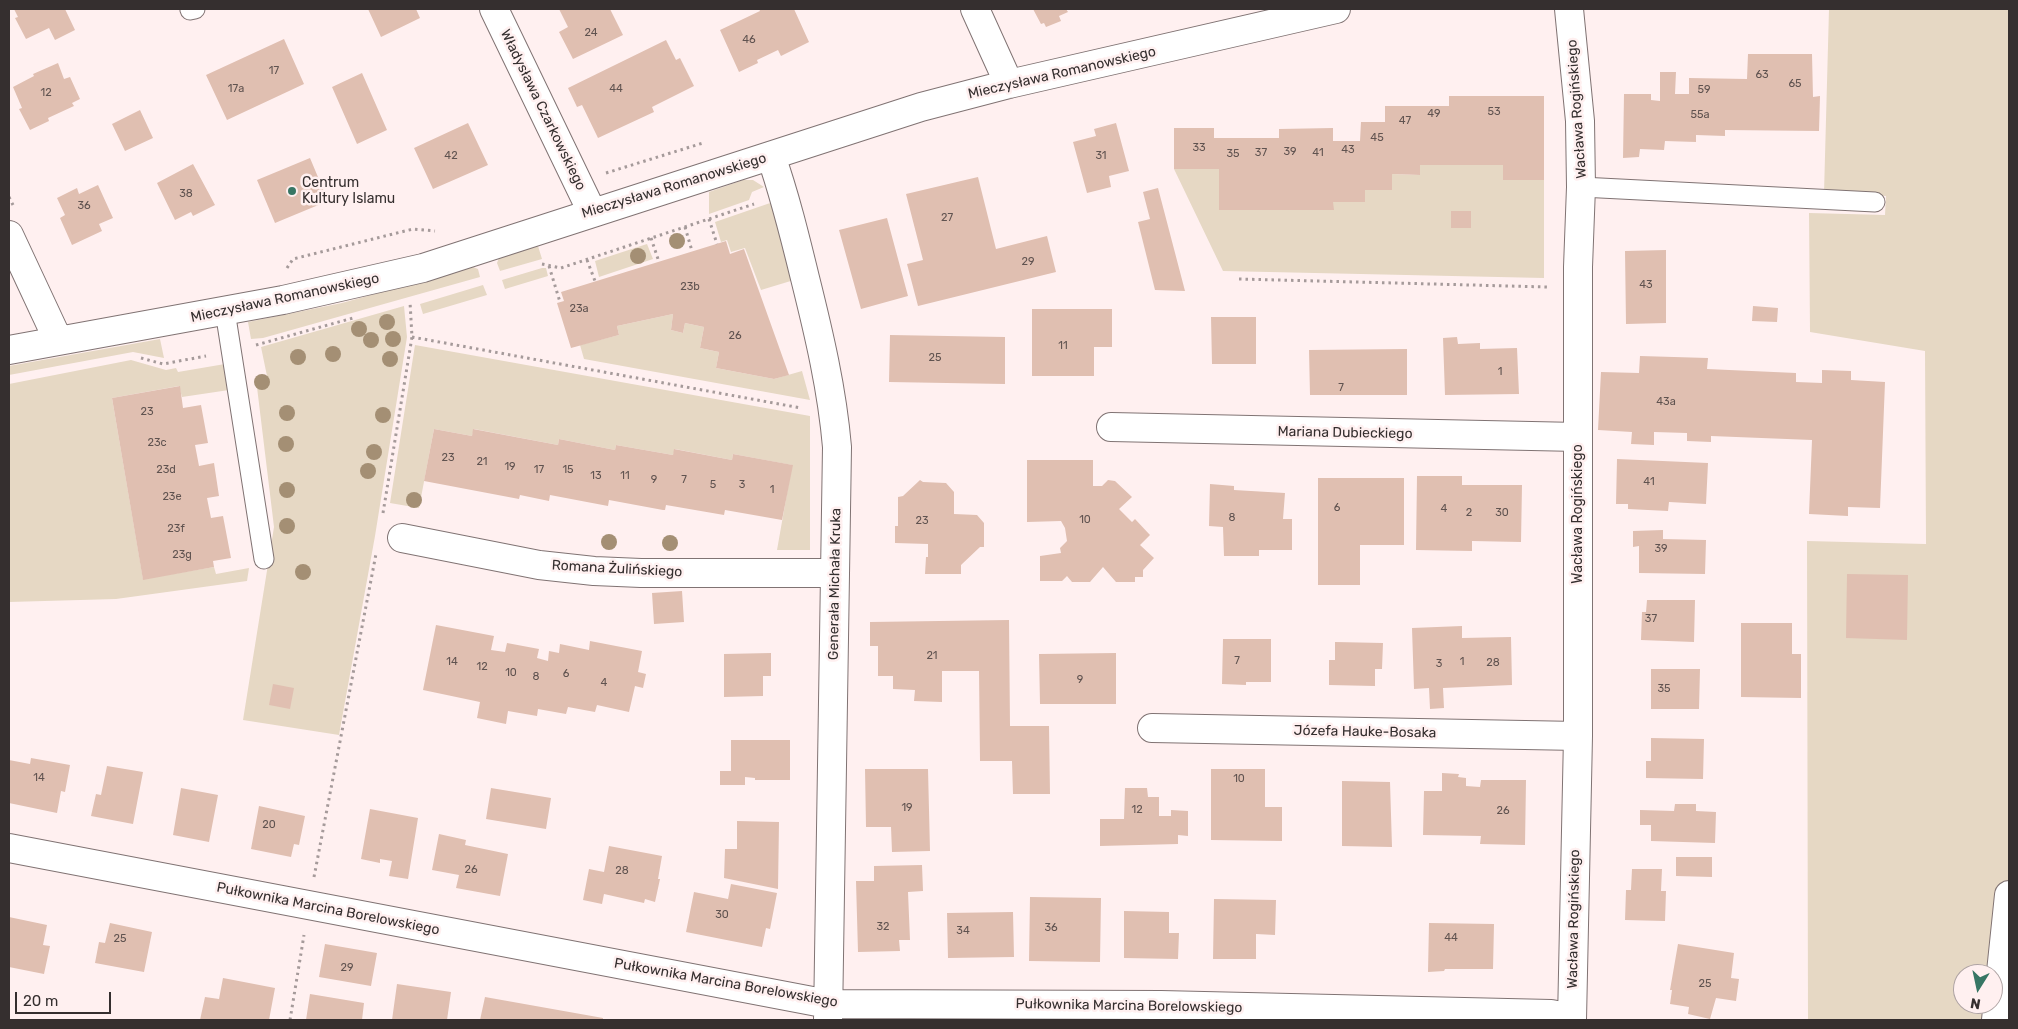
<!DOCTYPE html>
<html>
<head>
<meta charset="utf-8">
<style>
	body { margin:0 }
	#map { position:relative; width:2018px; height:1029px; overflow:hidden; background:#fff0f0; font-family:Rubik,sans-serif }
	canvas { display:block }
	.frame { position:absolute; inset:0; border:10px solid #352f2f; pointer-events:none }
	.north { position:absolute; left:1953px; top:964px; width:50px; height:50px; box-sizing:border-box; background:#fff0f0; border:1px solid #aea3a3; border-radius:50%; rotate:190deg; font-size:14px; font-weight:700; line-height:20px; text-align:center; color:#352f2f }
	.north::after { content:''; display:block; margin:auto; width:18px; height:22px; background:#377664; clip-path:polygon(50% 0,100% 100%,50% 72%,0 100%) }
	.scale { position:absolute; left:15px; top:992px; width:96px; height:22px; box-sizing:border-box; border:2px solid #352f2f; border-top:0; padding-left:6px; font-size:15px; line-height:18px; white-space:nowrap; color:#352f2f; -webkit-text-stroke:4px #fff0f0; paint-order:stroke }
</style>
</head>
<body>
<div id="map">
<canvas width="2018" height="1029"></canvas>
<div class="frame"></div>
<div class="north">N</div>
<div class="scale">20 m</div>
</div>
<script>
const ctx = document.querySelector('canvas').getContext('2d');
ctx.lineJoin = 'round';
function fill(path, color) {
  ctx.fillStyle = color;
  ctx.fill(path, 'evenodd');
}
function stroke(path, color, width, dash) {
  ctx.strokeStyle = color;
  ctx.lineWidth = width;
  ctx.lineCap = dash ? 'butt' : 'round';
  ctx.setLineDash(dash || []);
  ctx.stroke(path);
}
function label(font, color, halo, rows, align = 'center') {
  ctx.font = font + ' Rubik,sans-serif';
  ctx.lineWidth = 5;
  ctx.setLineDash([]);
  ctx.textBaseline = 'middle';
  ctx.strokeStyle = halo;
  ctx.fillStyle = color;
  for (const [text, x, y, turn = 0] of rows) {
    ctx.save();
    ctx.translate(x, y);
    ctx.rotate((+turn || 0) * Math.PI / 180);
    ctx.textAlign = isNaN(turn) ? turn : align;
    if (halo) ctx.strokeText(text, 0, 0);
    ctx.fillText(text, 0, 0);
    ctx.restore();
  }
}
fill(new Path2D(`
	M1829 9H2009V1020H1808L1807 541 1926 544 1925 351 1810 332 1809 213 1885 215 1886 196 1824 193ZM1963 974H1993V1004H1963Z
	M1420 165H1503V180H1544V278L1223 271 1174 169H1219V210H1333V202H1364L1365 190H1392V174L1419 175Z
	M743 180H753L764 187 752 192 749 200 709 214V192Z
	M773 202 794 280 761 290 745 248 731 252 727 240 721 242 715 222Z
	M647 244 653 259 599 277 595 261Z
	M538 246 542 259 500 271 497 263 499 258Z
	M473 267 478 269 480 277 263 338 251 339 248 322 342 303Z
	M542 268H546L548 276 505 289 502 280Z
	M483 285 487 295 423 314 420 304Z
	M404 306 407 337 375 536 339 735 243 720 274 527 256 379 267 376 261 347Z
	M673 314 671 330 683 333 685 323 704 327 700 348 719 352 716 368 774 379 802 371 810 400 584 359 580 345 619 335 617 326Z
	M160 339 164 358 133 352 9 375V366Z
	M415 345 810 416V550H777L792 465 733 454 732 460 675 449 673 455 616 445 615 450 559 439 558 445 474 429 472 436 434 429 419 508 390 503Z
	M131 360 166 370 176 368 178 372 225 364 229 390 182 397 179 386 112 398 143 579 214 567 216 574 249 568 247 581 116 599 9 602V384Z`), '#e6d8c4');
fill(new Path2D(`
	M14 9H65L75 30 55 40 49 28 26 39 15 18 18 17Z
	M368 9H416L420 18 381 37Z
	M559 9H610L623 35 573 59 559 32 568 27Z
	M759 9H794L809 42 781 56 778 50 757 60 758 63 739 72 720 30 760 11Z
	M1033 9H1066L1068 12 1059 16 1061 21 1046 27 1044 23 1041 24Z
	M284 39 304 84 227 120 206 75Z
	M666 40 676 60 680 58 694 86 652 107 654 112 598 138 582 105 577 107 568 88Z
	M1748 54H1812L1813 97 1820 96 1819 131 1725 130V136L1696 135V142L1665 141 1664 150 1640 149 1639 157 1623 158 1624 94H1651V100L1660 101V72H1676L1675 94H1689V78L1747 79Z
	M58 63 64 79 70 77 80 99 72 103 74 106 48 118 49 121 30 130 19 109 22 108 13 87 34 76 33 74Z
	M362 73 387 130 357 144 332 87Z
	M1449 96H1544V180H1503V165H1420V175L1392 174V190H1365V202H1333L1334 210H1219V169H1174V128H1214V138H1279V129L1333 128V141H1360L1361 122H1385V106H1449Z
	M140 110 153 138 125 151 112 124Z
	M468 123 488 165 433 189 414 148Z
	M1116 123 1129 171 1109 176 1111 187 1087 193 1073 142 1096 136 1094 129Z
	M310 158 328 201 275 223 257 180Z
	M193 164 215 205 193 216 191 212 175 220 157 183Z
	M978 177 996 249 1047 236 1056 272 918 306 907 264 923 260 906 194Z
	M98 185 113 218 99 224 102 231 72 245 60 218 65 215 57 198 77 188 79 194Z
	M1158 188 1185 291 1155 290 1138 222 1150 219 1143 192Z
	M1451 211H1471V228H1451Z
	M887 218 908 296 861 309 839 230Z
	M726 241 730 254 744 249 789 375 774 379 716 368 719 352 700 348 704 327 685 323 683 333 671 330 673 314 617 326 619 335 571 348 557 303 564 301 561 292Z
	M1666 250V323L1626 324 1625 251Z
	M1753 306 1778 308 1777 322 1752 321Z
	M1032 309H1112V347H1094V376H1032Z
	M1211 317H1256V364H1212Z
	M890 335 1005 337V384L889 382Z
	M1457 337 1458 344 1480 343V349L1517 348 1519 394 1445 395 1443 338Z
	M1407 349V395H1310L1309 350Z
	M1640 356 1708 358 1707 369 1796 373V382L1822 383V370L1851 371V380L1885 382 1880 508 1848 507V516L1809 514 1812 440 1711 436V442L1687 441V433L1654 432V445L1631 444 1632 432 1598 430 1601 372 1639 373Z
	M180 386 183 408 201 405 208 443 195 445 199 466 214 463 219 496 207 498 211 518 223 516 231 558 213 561 214 567 143 580 112 398Z
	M434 429 472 436 473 429 558 445 559 439 615 450 616 445 673 455 674 449 732 460 733 454 793 465 782 520 725 510 724 515 666 505 665 510H663L609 500 608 506 550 495 549 501 520 495 519 499 424 481Z
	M1617 459 1708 463 1706 504 1669 502 1668 511 1628 509V504H1616Z
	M1027 460H1093V486H1102L1108 480 1115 481 1132 497 1119 509 1132 522 1135 519 1150 535 1140 545 1154 558 1143 570V577H1135V582H1116L1103 567 1090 582H1072L1067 576 1062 581H1040V556L1061 553 1060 548 1067 541 1065 528 1061 521 1027 522Z
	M1417 476H1462V485H1522L1521 542 1472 541V551L1416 550Z
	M1318 478H1404V545H1360V585H1318Z
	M920 480 923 482 946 483 954 492V514L977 515 984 523V547H980L961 565V574H925L926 557H928V544L895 543V526H898V497L903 496Z
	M1210 484 1234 486V490L1285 493 1283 519H1292V550H1259V556H1224L1223 527 1209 526Z
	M1663 530V539L1706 540 1705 574 1639 573V546L1633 547V531Z
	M1847 574 1908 575 1907 640 1846 638Z
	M682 591 684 622 654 624 652 593Z
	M1647 600H1695L1694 642 1641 640 1642 612H1646Z
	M1009 620 1010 726H1049L1050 794H1013L1012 761H980L979 671H942V702L914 701 915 690 893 689V676H878V646H870V622Z
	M1741 623H1792V654H1801V698L1741 697Z
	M436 625 494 636 491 650 505 652 507 643 539 649 537 658 548 661 549 651 559 653 560 644 589 650 590 641 642 651 638 672 646 674 643 688 635 686 629 712 597 705 595 712 568 707 566 714 538 709 537 716 508 711 506 724 477 718 480 702 423 690Z
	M1462 626V638L1511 637 1512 685 1443 688 1444 708 1430 709 1429 688 1414 689 1412 628Z
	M1223 639H1271V682H1246V685L1222 684Z
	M1335 642 1383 643 1382 669H1375V686L1329 685V660H1335Z
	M771 653V676H763V696L724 697V654Z
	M1116 653V704H1040L1039 654Z
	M1651 669H1700L1699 709H1651Z
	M273 684 294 688 290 709 269 705Z
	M1651 738 1704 739 1703 779 1646 778V761H1651Z
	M731 740H790V780H755V778L745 777V785H720V771H731Z
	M31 758 70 765 65 792 61 791 57 813 9 803V760L30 764Z
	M107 766 143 772 133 824 91 816 96 794 101 795Z
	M865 769H928L930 851 892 852 891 827H866Z
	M1211 769H1265V807H1282V841L1211 840Z
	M1442 773 1459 774 1458 777 1466 778V786L1480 787 1481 780H1526L1525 845 1480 844 1481 836 1423 835 1424 791H1442Z
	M1342 781 1390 782 1392 847 1342 846Z
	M181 788 218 795 209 842 173 835Z
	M491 788 551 798 546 829 486 819Z
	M1125 788H1147L1148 797H1159V816H1171V810L1188 811V836L1178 835V844L1100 846V819H1124Z
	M1675 804H1696V811L1716 812 1715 843 1651 841V825H1640V810L1674 811Z
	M259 806 305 816 299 845 294 844 291 857 251 849Z
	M370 809 418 818 408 879 389 876 392 861 380 859V863L361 859Z
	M737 821 779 822 778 889 724 878 725 849H737Z
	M439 834 466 840 465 845 508 854 500 896 456 888 459 875 432 870Z
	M609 846 662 856 658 879H660L655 902 645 899 644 903 604 894 602 904 583 900 589 869 604 872Z
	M1676 857H1712V877L1676 876Z
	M922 865 923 891 908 892 910 940H899L900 951 858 952 856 881H874V866Z
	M1632 869H1662L1661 891H1666L1665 921 1625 920 1626 890H1631Z
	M731 884 777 893 770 929 766 928 762 947 686 932 694 892 728 899Z
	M1030 897 1101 898 1100 962 1029 961Z
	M1214 899 1276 900 1275 935 1256 934V959H1213Z
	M1124 911 1169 912V933H1179L1178 959 1124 958Z
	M1013 912 1014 957 948 958 947 913Z
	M9 917 47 925 43 945 50 946 44 974 9 967Z
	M110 923 152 932 144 972 95 963 99 942 105 943Z
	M1429 923 1494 924 1493 969H1445L1444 971 1428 972Z
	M325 944 377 953 371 986 319 977Z
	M1678 944 1734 953 1731 978 1739 979 1736 1001 1716 998 1710 1019 1688 1014 1689 1007 1670 1004 1672 990H1670Z
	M223 978 275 988 269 1020H200L205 997 219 999Z
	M397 984 451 992 447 1020H392Z
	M310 994 364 1003 362 1020H306Z
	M485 997 603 1018V1020H480Z`), '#e0bfb1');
const lane = new Path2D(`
	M190 10 195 9
	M1581 187 1875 202
	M225 311 264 559`);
const street = new Path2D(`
	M494 9 592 212
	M975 9 1009 84
	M1569 9 1580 121 1581 187 1578 267V736L1572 1020
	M771 156C785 196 795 237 805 278 819 334 832 389 837 447L828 1020
	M9 235 58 340
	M9 350 283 300 423 268 921 107 1009 84 1336 9
	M1111 427 1578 437
	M402 538 539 565 594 571 641 573H835
	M1152 728 1578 736
	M9 848 828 1004 1161 1005 1551 1014 1572 1018
	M1996 1020 2009 895`);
stroke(lane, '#807373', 21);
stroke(street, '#807373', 30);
stroke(new Path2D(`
	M606 173 703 143
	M9 197 13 205
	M709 219 717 244
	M685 227 692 251
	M651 238 659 262
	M587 260 595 281
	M542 264 561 268 754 204
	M549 266 560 302
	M287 268 293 259 413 229 435 231
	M1239 279 1548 287
	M412 337 801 408
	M256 345 353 318
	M141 358 163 364 206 356
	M383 513 412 337 410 302
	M314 877 376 554
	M290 1020 304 935`), '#a59a9a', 3, [2.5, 4]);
stroke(lane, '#fff', 19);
stroke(street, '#fff', 28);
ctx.fillStyle = '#a48f74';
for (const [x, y] of [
	[677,241],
	[638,256],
	[387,322],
	[359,329],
	[393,339],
	[371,340],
	[333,354],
	[298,357],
	[390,359],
	[262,382],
	[287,413],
	[383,415],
	[286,444],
	[374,452],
	[368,471],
	[287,490],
	[414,500],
	[287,526],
	[609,542],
	[670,543],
	[303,572]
]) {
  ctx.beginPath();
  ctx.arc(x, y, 8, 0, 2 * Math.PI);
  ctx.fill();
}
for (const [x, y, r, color] of [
	[292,191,5,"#377664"]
]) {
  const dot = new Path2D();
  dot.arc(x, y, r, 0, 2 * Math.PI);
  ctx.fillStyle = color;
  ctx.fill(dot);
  stroke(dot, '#fff0f0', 2);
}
label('11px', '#605350', null, [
	["24",591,33],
	["46",749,40],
	["17",274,71],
	["63",1762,75],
	["65",1795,84],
	["17a",236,89],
	["44",616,89],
	["59",1704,90],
	["12",46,93],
	["53",1494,112],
	["49",1434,114],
	["55a",1700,115],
	["47",1405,121],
	["45",1377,138],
	["33",1199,148],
	["43",1348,150],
	["39",1290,152],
	["37",1261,153],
	["41",1318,153],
	["35",1233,154],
	["42",451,156],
	["31",1101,156],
	["38",186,194],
	["36",84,206],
	["27",947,218],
	["29",1028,262],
	["43",1646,285],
	["23b",690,287],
	["23a",579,309],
	["26",735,336],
	["11",1063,346],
	["25",935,358],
	["1",1500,372],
	["7",1341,388],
	["43a",1666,402],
	["23",147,412],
	["23c",157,443],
	["23",448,458],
	["21",482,462],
	["19",510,467],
	["23d",166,470],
	["17",539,470],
	["15",568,470],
	["13",596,476],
	["11",625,476],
	["9",654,480],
	["7",684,480],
	["41",1649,482],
	["5",713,485],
	["3",742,485],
	["1",772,490],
	["23e",172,497],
	["6",1337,508],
	["4",1444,509],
	["2",1469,513],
	["30",1502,513],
	["8",1232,518],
	["10",1085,520],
	["23",922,521],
	["23f",176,529],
	["39",1661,549],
	["23g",182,555],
	["37",1651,619],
	["21",932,656],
	["7",1237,661],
	["14",452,662],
	["1",1462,662],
	["28",1493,663],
	["3",1439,664],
	["12",482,667],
	["10",511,673],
	["6",566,674],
	["8",536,677],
	["9",1080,680],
	["4",604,683],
	["35",1664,689],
	["14",39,778],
	["10",1239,779],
	["19",907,808],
	["12",1137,810],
	["26",1503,811],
	["20",269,825],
	["26",471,870],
	["28",622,871],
	["30",722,915],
	["32",883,927],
	["36",1051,928],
	["34",963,931],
	["44",1451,938],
	["25",120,939],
	["29",347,968],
	["25",1705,984]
]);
label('14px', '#352f2f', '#fff0f0', [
	["Mieczysława Romanowskiego",1062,73,-13],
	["Wacława Rogińskiego",1577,109,-94],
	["Władysława Czarkowskiego",543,110,64],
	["Mieczysława Romanowskiego",674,186,-17],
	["Mieczysława Romanowskiego",285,298,-12],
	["Mariana Dubieckiego",1345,433,1],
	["Wacława Rogińskiego",1578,514,-90],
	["Romana Żulińskiego",617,569,3],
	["Generała Michała Kruka",835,584,-89],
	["Józefa Hauke-Bosaka",1365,732,1],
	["Pułkownika Marcina Borelowskiego",328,909,11],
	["Wacława Rogińskiego",1574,919,-89],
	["Pułkownika Marcina Borelowskiego",726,983,10],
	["Pułkownika Marcina Borelowskiego",1129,1006,1]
]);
label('14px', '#352f2f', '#fff0f0', [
	["Centrum",302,183],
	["Kultury Islamu",302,199]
], 'left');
</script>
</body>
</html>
